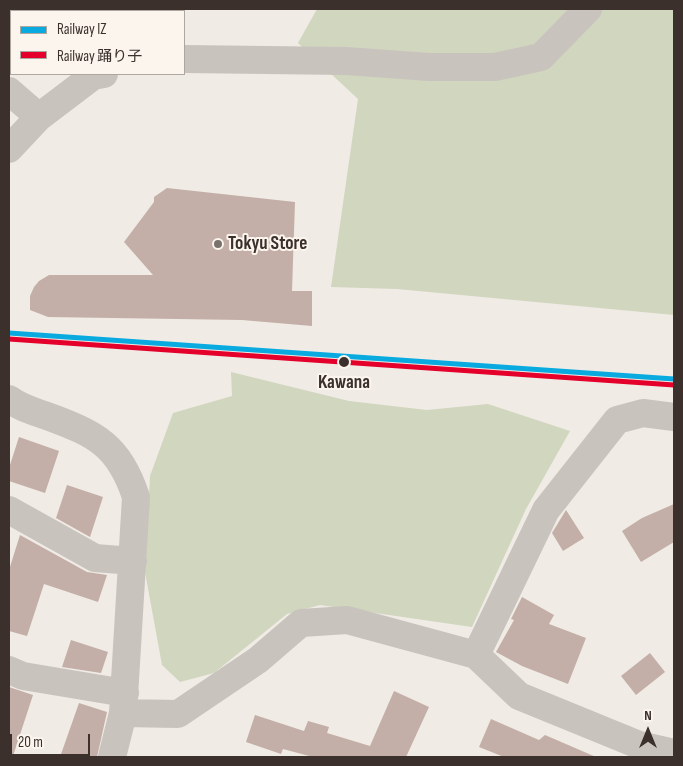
<!DOCTYPE html>
<html>
<head>
<meta charset="utf-8">
<style>
	body { margin:0 }
	#map { position:relative; width:683px; height:766px; overflow:hidden; background:#f0ebe5; font-family:"Sofia Sans Condensed","Noto Sans JP",sans-serif }
	canvas { display:block }
	.frame { position:absolute; inset:0; border:10px solid #3b302b; pointer-events:none }
	.legend { position:absolute; left:10px; top:10px; width:175px; height:65px; box-sizing:border-box; background:#fbf5ee; border:1px solid #aea6a0; margin:0; padding:6px 9px; list-style:none; font-size:15px; color:#3b302b }
	.legend li { display:flex; align-items:center; gap:10px; height:25px }
	.legend b { width:25px; border:1px solid #aea6a0 }
	.north { position:absolute; left:623px; top:706px; width:50px; height:50px; -webkit-text-stroke:4px #fbf5ee; paint-order:stroke; rotate:0deg; font-size:14px; font-weight:700; line-height:20px; text-align:center; color:#3b302b }
	.north::after { content:''; display:block; margin:auto; width:18px; height:22px; background:#3b302b; clip-path:polygon(50% 0,100% 100%,50% 72%,0 100%) }
	.scale { position:absolute; left:10px; top:734px; width:80px; height:22px; box-sizing:border-box; border:2px solid #3b302b; border-top:0; padding-left:6px; font-size:15px; line-height:18px; white-space:nowrap; color:#3b302b; -webkit-text-stroke:4px #fbf5ee; paint-order:stroke }
</style>
</head>
<body>
<div id="map">
<canvas width="683" height="766"></canvas>
<div class="frame"></div>
<ul class="legend">
<li><b style="height:6px;background:#09aadf"></b>Railway IZ</li>
<li><b style="height:6px;background:#e4002b"></b>Railway 踊り子</li>
</ul>
<div class="north">N</div>
<div class="scale">20 m</div>
</div>
<script>
const ctx = document.querySelector('canvas').getContext('2d');
ctx.lineJoin = 'round';
function fill(path, color) {
  ctx.fillStyle = color;
  ctx.fill(path, 'evenodd');
}
function stroke(path, color, width, dash) {
  ctx.strokeStyle = color;
  ctx.lineWidth = width;
  ctx.lineCap = dash ? 'butt' : 'round';
  ctx.setLineDash(dash || []);
  ctx.stroke(path);
}
function label(font, color, halo, rows, align = 'center') {
  ctx.font = font + ' "Sofia Sans Condensed",sans-serif';
  ctx.lineWidth = 4;
  ctx.setLineDash([]);
  ctx.textBaseline = 'middle';
  ctx.strokeStyle = halo;
  ctx.fillStyle = color;
  for (const [text, x, y, turn = 0] of rows) {
    ctx.save();
    ctx.translate(x, y);
    ctx.rotate((+turn || 0) * Math.PI / 180);
    ctx.textAlign = isNaN(turn) ? turn : align;
    if (halo) ctx.strokeText(text, 0, 0);
    ctx.fillText(text, 0, 0);
    ctx.restore();
  }
}
fill(new Path2D(`
	M317 9H674V315L397 289 331 287 358 99 298 43Z
	M231 372 349 401 427 410 488 404 570 431 526 509 472 627 320 605 287 614 214 673 180 682 162 665 145 572 150 476 173 413 232 396Z`), '#d1d6bf');
fill(new Path2D(`
	M167 188 295 202 292 291H312V326L242 320 48 317 30 310V296L34 287 39 281 49 275H153L124 242 154 202V197Z
	M19 437 59 451 45 493 9 481V468Z
	M67 485 103 497 90 537 56 518Z
	M674 504V542L641 562 622 531 642 518Z
	M566 510 584 538 563 551 552 533Z
	M20 535 87 572 107 575 98 602 44 584 27 636 9 631V570Z
	M522 597 554 615 549 624 586 638 568 684 522 666 496 652 514 620 511 619Z
	M71 640 108 652 101 673 62 667Z
	M650 653 665 672 636 695 621 676Z
	M9 687 33 695 13 756 9 755Z
	M394 691 429 707 406 757H313L283 749 281 754 246 742 255 715 304 731 308 721 329 727 327 733 370 746Z
	M79 703 107 712 97 757H60Z
	M491 719 539 740 545 735 596 757H504L479 747Z`), '#c3afa7');
stroke(new Path2D(`
	M184 59 346 61 429 67H495L541 57 588 9
	M9 91 39 117
	M9 149 39 117 93 76 104 74
	M9 399C21 408 33 411 47 416 96 434 119 445 136 497L123 713 112 757
	M9 510 95 558 133 561
	M476 655 546 510 617 420 643 413 674 417
	M9 670 23 676 125 693
	M123 713 178 714 258 660 301 623 347 620 476 655 519 696 639 745 674 753`), '#c9c3be', 28);
stroke(new Path2D(`
	M9 333 674 379`), '#09aadf', 5);
stroke(new Path2D(`
	M9 339 674 385`), '#e4002b', 5);
for (const [x, y, r, color] of [
	[218,244,5,"#7a716c"],
	[344,362,6,"#3b302b"]
]) {
  const dot = new Path2D();
  dot.arc(x, y, r, 0, 2 * Math.PI);
  ctx.fillStyle = color;
  ctx.fill(dot);
  stroke(dot, '#fbf5ee', 2);
}
label('bold 19px', '#3b302b', '#fbf5ee', [
	["Tokyu Store",228,244]
], 'left');
label('bold 19px', '#3b302b', '#fbf5ee', [
	["Kawana",344,383]
]);
</script>
</body>
</html>
